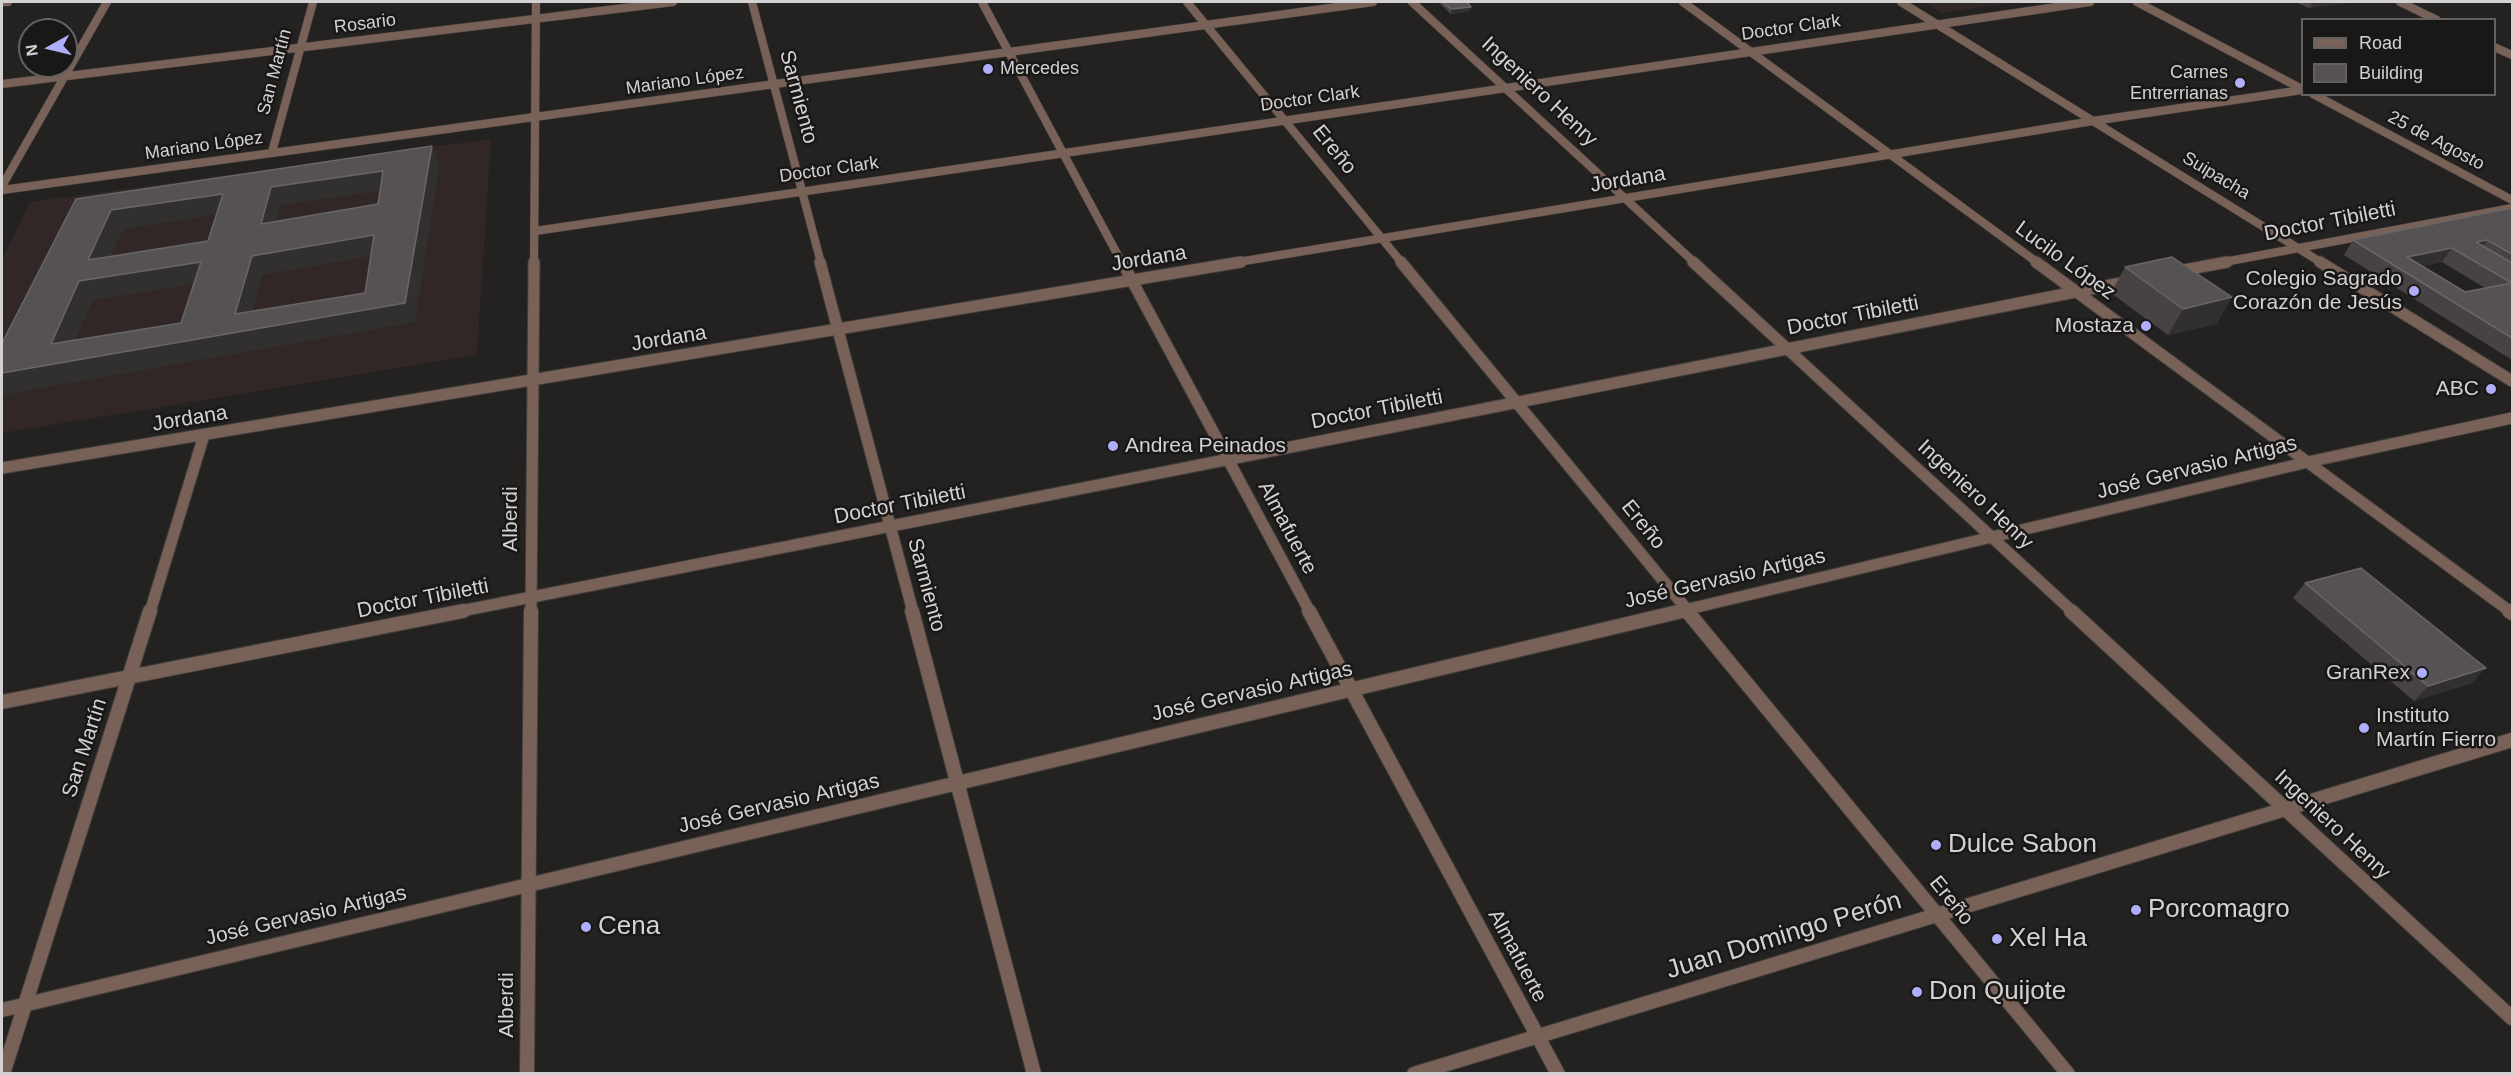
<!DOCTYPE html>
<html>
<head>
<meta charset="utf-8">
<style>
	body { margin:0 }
	#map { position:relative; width:2514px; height:1075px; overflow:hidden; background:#242121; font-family:Arial,sans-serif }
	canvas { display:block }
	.frame { position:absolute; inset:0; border:3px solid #d3d1d1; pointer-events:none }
	.legend { position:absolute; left:2301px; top:18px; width:195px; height:78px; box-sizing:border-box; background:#1a1817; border:2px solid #646261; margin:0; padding:8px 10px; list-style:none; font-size:18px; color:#d3d1d1 }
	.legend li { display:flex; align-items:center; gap:12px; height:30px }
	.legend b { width:30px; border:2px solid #646261 }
	.north { position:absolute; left:18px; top:18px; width:60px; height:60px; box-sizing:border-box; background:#1a1817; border:2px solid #646261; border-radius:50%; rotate:262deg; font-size:16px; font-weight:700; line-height:24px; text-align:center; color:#d3d1d1 }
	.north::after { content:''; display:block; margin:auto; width:21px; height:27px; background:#afaefa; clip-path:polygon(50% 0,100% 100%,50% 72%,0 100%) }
</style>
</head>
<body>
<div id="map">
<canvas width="2514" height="1075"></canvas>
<div class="frame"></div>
<ul class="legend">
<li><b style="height:8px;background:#786156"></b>Road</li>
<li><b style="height:16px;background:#565253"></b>Building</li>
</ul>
<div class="north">N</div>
</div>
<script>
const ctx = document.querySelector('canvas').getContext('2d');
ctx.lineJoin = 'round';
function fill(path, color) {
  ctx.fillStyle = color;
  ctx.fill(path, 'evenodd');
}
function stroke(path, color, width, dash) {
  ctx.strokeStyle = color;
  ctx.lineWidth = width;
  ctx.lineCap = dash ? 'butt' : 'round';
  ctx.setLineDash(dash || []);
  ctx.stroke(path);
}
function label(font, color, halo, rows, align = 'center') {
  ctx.font = font + ' Arial,sans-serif';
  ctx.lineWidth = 5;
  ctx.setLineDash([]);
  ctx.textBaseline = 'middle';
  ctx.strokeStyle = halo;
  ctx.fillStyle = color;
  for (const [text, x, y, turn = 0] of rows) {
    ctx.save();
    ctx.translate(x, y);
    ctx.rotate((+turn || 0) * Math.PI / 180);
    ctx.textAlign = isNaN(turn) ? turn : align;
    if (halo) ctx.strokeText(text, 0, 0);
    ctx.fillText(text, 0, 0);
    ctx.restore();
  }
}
fill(new Path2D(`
	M1923 2H2020L1941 13Z
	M491 139 477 355 2 433V259L30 202Z`), '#312726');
const minorFar2 = new Path2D(`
	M2 2H8
	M752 2 821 263
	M982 2 1122 263
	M1187 2 1402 263
	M1412 2 1695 263
	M1683 2 2038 263
	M1901 2 2322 263
	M2137 2 2302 89
	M2400 2 2437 20
	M2494 47 2512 55
	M2 84 673 2
	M2313 94 2512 200
	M272 152 313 2
	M2 186 107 2
	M2 190 1373 2
	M535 231 2090 2
	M534 263 536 2
	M1232 263 2093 121 2302 90
	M2219 263 2512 208`);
const minorFar1 = new Path2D(`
	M820 262 913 612
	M1122 262 1310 612
	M1401 262 1689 612
	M1693 262 2073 612
	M2036 262 2511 612
	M2320 262 2512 381
	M2174 272 2227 262
	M2 468 1241 262
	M150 612 204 435
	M456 612 2131 281
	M531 612 534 262
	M1676 612 2308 462 2512 418`);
const minor = new Path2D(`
	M912 611 1034 1074
	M1309 611 1558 1074
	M1687 611 2068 1074
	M2071 611 2512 1018
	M2509 611 2512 613
	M2 702 463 611
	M2 1010 1682 611
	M3 1074 150 611
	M527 1074 531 611
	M1414 1074 2512 740`);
stroke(minorFar2, '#403d3d', 9);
stroke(minorFar1, '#403d3d', 13);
stroke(minor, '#403d3d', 16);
stroke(minorFar2, '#786156', 8);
stroke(minorFar1, '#786156', 11);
stroke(minor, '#786156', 14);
fill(new Path2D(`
	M1441 2H1467L1470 11 1451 14 1440 4Z
	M2295 2H2355L2309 8Z
	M2512 208V360L2344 255 2353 240ZM2442 262 2485 288 2465 292 2422 266Z
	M2125 267 2217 324 2168 335 2111 293Z
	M2305 583 2472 683 2414 701 2293 598Z`), '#474344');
fill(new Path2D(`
	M2313 2H2355L2309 8Z
	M1471 7 1470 11 1451 14V9Z
	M432 146 440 164 415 322 2 395V373L51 344 111 210 223 194 234 212 123 229 102 278 201 262 213 281 93 300 66 361 235 314 252 256 374 235 383 254 262 275 248 330 405 303Z
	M383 171 392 189 281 205 271 242 261 224 271 187Z
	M2487 240 2477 254 2466 257 2476 242Z
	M2452 248 2442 262 2403 271 2407 257Z
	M2232 297 2217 324 2168 335 2183 309Z
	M2486 668 2472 683 2414 701 2428 686Z`), '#322f2f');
const building = new Path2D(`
	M1442 2H1467L1471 7 1451 9Z
	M432 146 405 303 2 373V343L76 199ZM383 171 378 204 261 224 271 187ZM223 194 208 241 88 260 111 210ZM374 235 365 293 235 314 252 256ZM201 262 181 323 51 344 79 281Z
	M2512 208V254L2487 240 2476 242 2512 263V338L2353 240ZM2452 248 2512 283 2465 292 2407 257Z
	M2172 257 2232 297 2183 309 2125 267Z
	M2361 568 2486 668 2428 686 2305 583Z`);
fill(building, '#565253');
stroke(building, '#696667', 1.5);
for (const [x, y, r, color] of [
	[988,69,6,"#afaefa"],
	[2240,83,6,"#afaefa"],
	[2414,291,6,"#afaefa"],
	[2146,326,6,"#afaefa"],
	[2491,389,6,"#afaefa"],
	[1113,446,6,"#afaefa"],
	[2422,673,6,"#afaefa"],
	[2364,728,6,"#afaefa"],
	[1936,845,6,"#afaefa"],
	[2136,910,6,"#afaefa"],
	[586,927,6,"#afaefa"],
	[1997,939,6,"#afaefa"],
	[1917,992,6,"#afaefa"]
]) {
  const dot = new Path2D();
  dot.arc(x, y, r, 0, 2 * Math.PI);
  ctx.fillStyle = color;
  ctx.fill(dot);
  stroke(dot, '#1a1817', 2);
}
label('18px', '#d3d1d1', '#1a1817', [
	["Rosario",365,24,-7],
	["Doctor Clark",1791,28,-8],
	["San Martín",275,72,-75],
	["Mariano López",685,81,-8],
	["Doctor Clark",1310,99,-8],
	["25 de Agosto",2436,141,28],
	["Mariano López",204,146,-8],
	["Doctor Clark",829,170,-8],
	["Suipacha",2216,176,31]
]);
label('18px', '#d3d1d1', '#1a1817', [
	["Mercedes",1000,69],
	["Carnes",2228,73,"right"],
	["Entrerrianas",2228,94,"right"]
], 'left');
label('21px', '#d3d1d1', '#1a1817', [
	["Ingeniero Henry",1539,92,43],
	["Sarmiento",798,97,75],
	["Ereño",1334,150,51],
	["Jordana",1628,180,-9],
	["Doctor Tibiletti",2330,222,-11],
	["Jordana",1149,259,-9],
	["Lucilo López",2065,261,36],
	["Doctor Tibiletti",1853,316,-11],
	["Jordana",669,339,-9],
	["Doctor Tibiletti",1377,410,-11],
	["Jordana",190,419,-9],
	["José Gervasio Artigas",2197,468,-14],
	["Ingeniero Henry",1975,495,43],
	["Doctor Tibiletti",900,505,-11],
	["Alberdi",511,519,-90],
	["Ereño",1643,525,51],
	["Almafuerte",1287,528,62],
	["José Gervasio Artigas",1725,579,-13],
	["Sarmiento",926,585,75],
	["Doctor Tibiletti",423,599,-11],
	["José Gervasio Artigas",1252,692,-13],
	["San Martín",85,748,-72],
	["José Gervasio Artigas",779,804,-13],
	["Ingeniero Henry",2332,825,43],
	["Ereño",1951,901,51],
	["José Gervasio Artigas",306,916,-13],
	["Almafuerte",1517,956,62],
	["Alberdi",507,1005,-90]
]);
label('21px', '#d3d1d1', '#1a1817', [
	["Colegio Sagrado",2402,279],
	["Corazón de Jesús",2402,303],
	["Mostaza",2134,326],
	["ABC",2479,389],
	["Andrea Peinados",1125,446,"left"],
	["GranRex",2410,673],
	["Instituto",2376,716,"left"],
	["Martín Fierro",2376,740,"left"]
], 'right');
label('26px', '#d3d1d1', '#1a1817', [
	["Dulce Sabon",1948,845],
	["Porcomagro",2148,910],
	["Cena",598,927],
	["Xel Ha",2009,939],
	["Don Quijote",1929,992]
], 'left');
label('26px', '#d3d1d1', '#1a1817', [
	["Juan Domingo Perón",1784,936,-17]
]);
</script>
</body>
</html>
